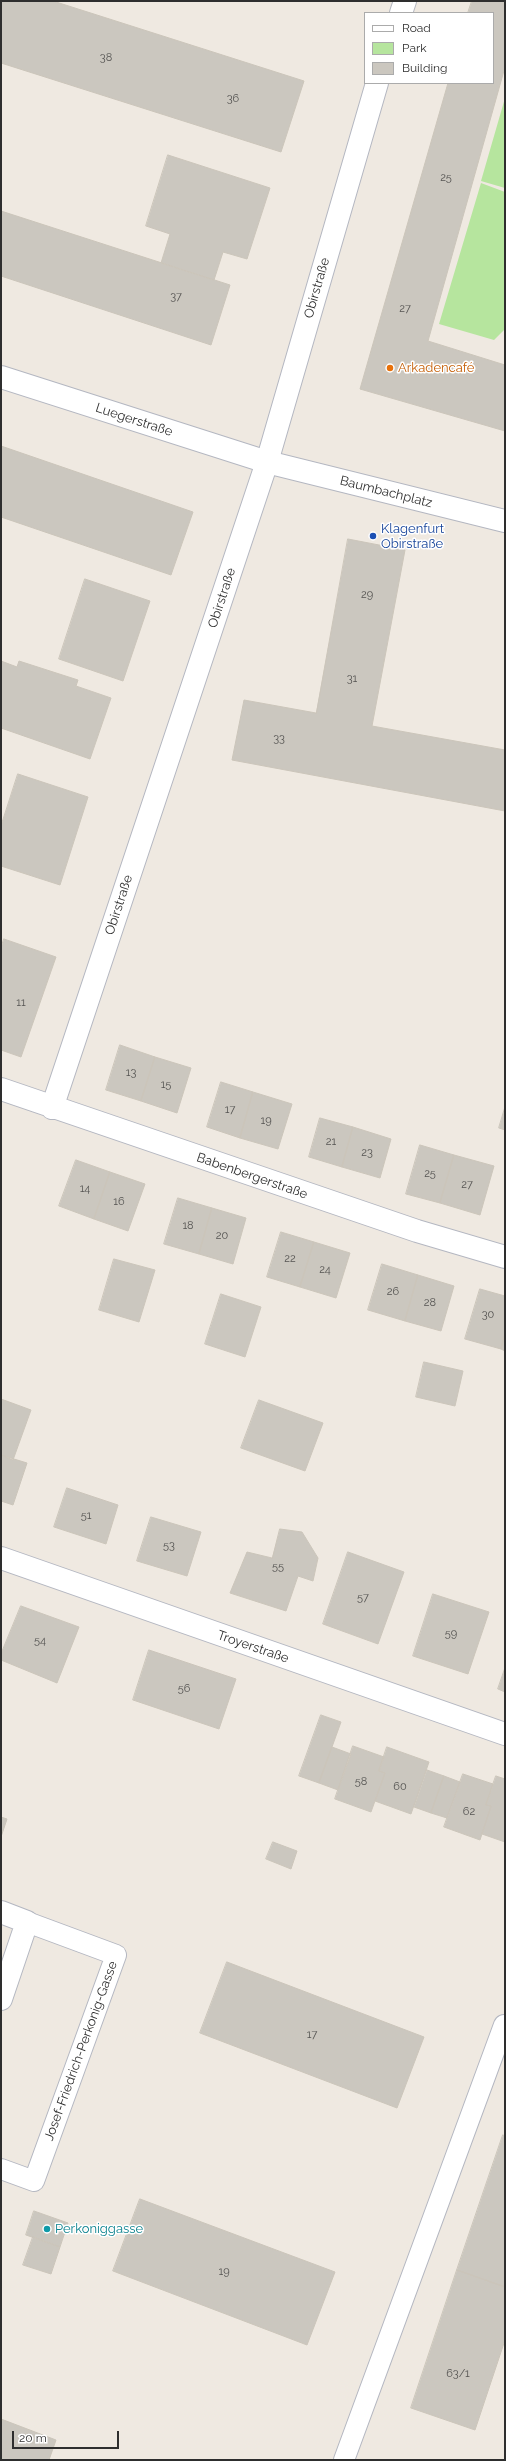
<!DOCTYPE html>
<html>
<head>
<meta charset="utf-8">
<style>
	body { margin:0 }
	#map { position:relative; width:506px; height:2461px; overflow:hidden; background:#efe9e1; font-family:Raleway,sans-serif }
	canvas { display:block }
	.frame { position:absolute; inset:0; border:2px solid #2e2e2e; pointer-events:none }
	.legend { position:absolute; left:364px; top:12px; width:130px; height:72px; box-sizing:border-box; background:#fff; border:1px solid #ababab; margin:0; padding:5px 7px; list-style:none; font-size:12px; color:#2e2e2e }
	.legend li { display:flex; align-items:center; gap:8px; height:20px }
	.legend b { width:20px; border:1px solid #ababab }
	.scale { position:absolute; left:12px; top:2431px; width:107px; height:18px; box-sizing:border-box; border:2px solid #2e2e2e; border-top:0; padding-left:5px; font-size:12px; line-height:14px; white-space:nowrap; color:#2e2e2e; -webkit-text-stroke:3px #fff; paint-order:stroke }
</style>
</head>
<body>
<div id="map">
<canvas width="506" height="2461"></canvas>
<div class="frame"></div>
<ul class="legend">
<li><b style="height:5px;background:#fff"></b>Road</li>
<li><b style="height:11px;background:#b6e59e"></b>Park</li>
<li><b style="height:11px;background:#cbc7bf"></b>Building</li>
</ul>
<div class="scale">20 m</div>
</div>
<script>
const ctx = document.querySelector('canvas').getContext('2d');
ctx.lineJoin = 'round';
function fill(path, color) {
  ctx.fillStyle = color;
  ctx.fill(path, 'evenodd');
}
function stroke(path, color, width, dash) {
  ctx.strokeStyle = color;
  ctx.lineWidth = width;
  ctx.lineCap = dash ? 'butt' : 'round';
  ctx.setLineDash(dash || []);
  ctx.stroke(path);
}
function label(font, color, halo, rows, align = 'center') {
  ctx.font = font + ' Raleway,sans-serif';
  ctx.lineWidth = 3;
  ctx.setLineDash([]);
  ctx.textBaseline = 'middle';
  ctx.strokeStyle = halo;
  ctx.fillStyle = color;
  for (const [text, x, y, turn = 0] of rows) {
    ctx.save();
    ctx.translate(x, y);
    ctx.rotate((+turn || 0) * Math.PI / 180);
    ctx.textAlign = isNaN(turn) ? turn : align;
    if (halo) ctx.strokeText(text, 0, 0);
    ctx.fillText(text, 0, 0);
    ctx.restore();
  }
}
fill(new Path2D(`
	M505 98V188L481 181Z
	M481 183 505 192V329L494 340 439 324Z`), '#b6e59e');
const building = new Path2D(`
	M1 1H53L304 81 281 152 1 63Z
	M472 1H505V67L428 341 505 365V431L360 389 448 83H493V13H468Z
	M168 155 270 188 247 259 223 252 214 280 161 263 170 234 146 226Z
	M1 211 230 285 211 345 1 276Z
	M1 446 193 512 171 575 1 517Z
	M348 539 405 550 372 726 505 750V811L232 760 244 700 316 713Z
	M85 579 150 601 123 681 59 659Z
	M1 661 17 667 19 661 78 680 76 686 111 698 90 759 1 728Z
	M18 774 88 797 60 885 1 866V826Z
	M4 939 56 957 21 1057 1 1050V948Z
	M120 1045 155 1057 141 1101 106 1090Z
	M155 1057 191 1068 177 1113 141 1101Z
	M221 1082 253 1092 240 1138 207 1127Z
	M253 1092 292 1104 278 1149 240 1138Z
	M505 1107V1130L499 1128Z
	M320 1118 353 1127 342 1167 309 1157Z
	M353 1127 391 1139 380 1178 342 1167Z
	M420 1145 454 1155 440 1203 406 1194Z
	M454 1155 494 1166 480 1215 440 1203Z
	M76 1160 110 1172 94 1219 59 1206Z
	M110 1172 145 1184 128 1231 94 1219Z
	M178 1198 212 1208 199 1254 164 1244Z
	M212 1208 246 1218 233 1264 199 1254Z
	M281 1232 314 1242 300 1287 267 1277Z
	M314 1242 350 1253 336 1298 300 1287Z
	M114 1259 155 1270 139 1322 99 1310Z
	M382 1264 418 1275 405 1321 368 1310Z
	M418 1275 454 1286 441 1331 405 1321Z
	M480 1289 505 1296V1334L501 1349 465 1339Z
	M221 1294 261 1307 245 1357 205 1344Z
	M505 1334V1351L501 1349Z
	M424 1362 463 1371 455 1406 416 1397Z
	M1 1399 31 1410 13 1460 1 1455Z
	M259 1400 323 1423 305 1471 241 1448Z
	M1 1455 27 1463 13 1505 1 1501Z
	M67 1488 118 1505 106 1544 54 1527Z
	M151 1517 201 1532 187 1576 137 1561Z
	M280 1529 302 1532 318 1558 313 1581 298 1576 286 1611 230 1593 247 1552 272 1558Z
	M348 1552 404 1572 378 1644 323 1624Z
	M433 1594 489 1612 468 1674 413 1656Z
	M21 1606 79 1627 57 1683 1 1660V1654Z
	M149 1650 236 1679 219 1729 133 1700Z
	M505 1668V1692L498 1689Z
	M321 1715 341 1722 319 1783 299 1776Z
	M353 1746 384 1757 379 1771 385 1773 371 1812 335 1799Z
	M332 1747 351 1754 338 1790 319 1783Z
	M387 1747 429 1762 411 1814 375 1801 385 1773 379 1771Z
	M427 1770 444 1776 431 1813 414 1807Z
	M463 1774 493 1784 486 1805 491 1806 480 1840 444 1827Z
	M444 1776 460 1782 447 1818 431 1813Z
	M496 1776 505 1779V1842L482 1834 491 1806 486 1805Z
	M1 1817 7 1819 1 1837Z
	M273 1842 297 1851 291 1869 266 1859Z
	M227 1962 424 2037 397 2108 200 2033Z
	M503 2135 505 2136V2287L457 2270Z
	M140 2199 335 2272 307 2345 113 2271Z
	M34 2211 68 2223 60 2247 26 2235Z
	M33 2237 60 2247 51 2274 23 2265Z
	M457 2270 505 2287V2340L475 2430 411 2408Z
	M1 2419 56 2440 49 2460H1Z`);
fill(building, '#cbc7bf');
stroke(building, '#cbc5ba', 1);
const lane = new Path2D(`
	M1 2169 34 2181 116 1955 27 1922
	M344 2460 504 2025`);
const street = new Path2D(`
	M401 13 405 1
	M1 1089 417 1231 505 1257
	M52 1108 267 462 377 83
	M1 1558 505 1734
	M1 1912 27 1922 1 1999`);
const secondary = new Path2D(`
	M1 377 267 462 505 521`);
stroke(lane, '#b4b7c1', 22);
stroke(street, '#b4b7c1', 24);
stroke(secondary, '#b4b7c1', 24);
stroke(lane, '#fff', 20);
stroke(street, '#fff', 22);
stroke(secondary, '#fff', 22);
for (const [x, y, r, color] of [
	[390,368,4,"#e8710a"],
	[373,536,4,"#1a4fb4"],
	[47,2229,4,"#0f9aa8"]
]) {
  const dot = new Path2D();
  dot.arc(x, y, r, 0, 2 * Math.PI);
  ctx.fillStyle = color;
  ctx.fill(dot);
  stroke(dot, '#fff', 1.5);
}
label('11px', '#555452', null, [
	["38",106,58],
	["36",233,99],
	["25",446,178],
	["37",176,297],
	["27",405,309],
	["29",367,595],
	["31",352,679],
	["33",279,739],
	["11",21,1003],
	["13",131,1073],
	["15",166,1085],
	["17",230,1110],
	["19",266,1121],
	["21",331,1142],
	["23",367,1153],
	["25",430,1174],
	["27",467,1185],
	["14",85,1189],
	["16",119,1202],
	["18",188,1226],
	["20",222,1236],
	["22",290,1259],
	["24",325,1270],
	["26",393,1292],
	["28",430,1303],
	["30",488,1315],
	["51",86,1516],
	["53",169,1546],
	["55",278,1567],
	["57",363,1598],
	["59",451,1634],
	["54",40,1641],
	["56",184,1689],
	["58",361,1782],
	["60",400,1787],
	["62",469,1812],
	["17",312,2035],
	["19",224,2272],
	["63/1",458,2374]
]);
label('13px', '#2e2e2e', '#fff', [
	["Obirstraße",317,288,-74],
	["Luegerstraße",134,420,18],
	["Baumbachplatz",386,492,14],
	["Obirstraße",222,598,-72],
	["Obirstraße",119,905,-72],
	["Babenbergerstraße",252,1176,19],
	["Troyerstraße",253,1647,19],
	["Josef-Friedrich-Perkonig-Gasse",81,2051,-70]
]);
label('13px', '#c56008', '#fff', [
	["Arkadencafé",398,368]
], 'left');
label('13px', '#164399', '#fff', [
	["Klagenfurt",381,529],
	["Obirstraße",381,544]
], 'left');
label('13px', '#0d838f', '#fff', [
	["Perkoniggasse",55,2229]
], 'left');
</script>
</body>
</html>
